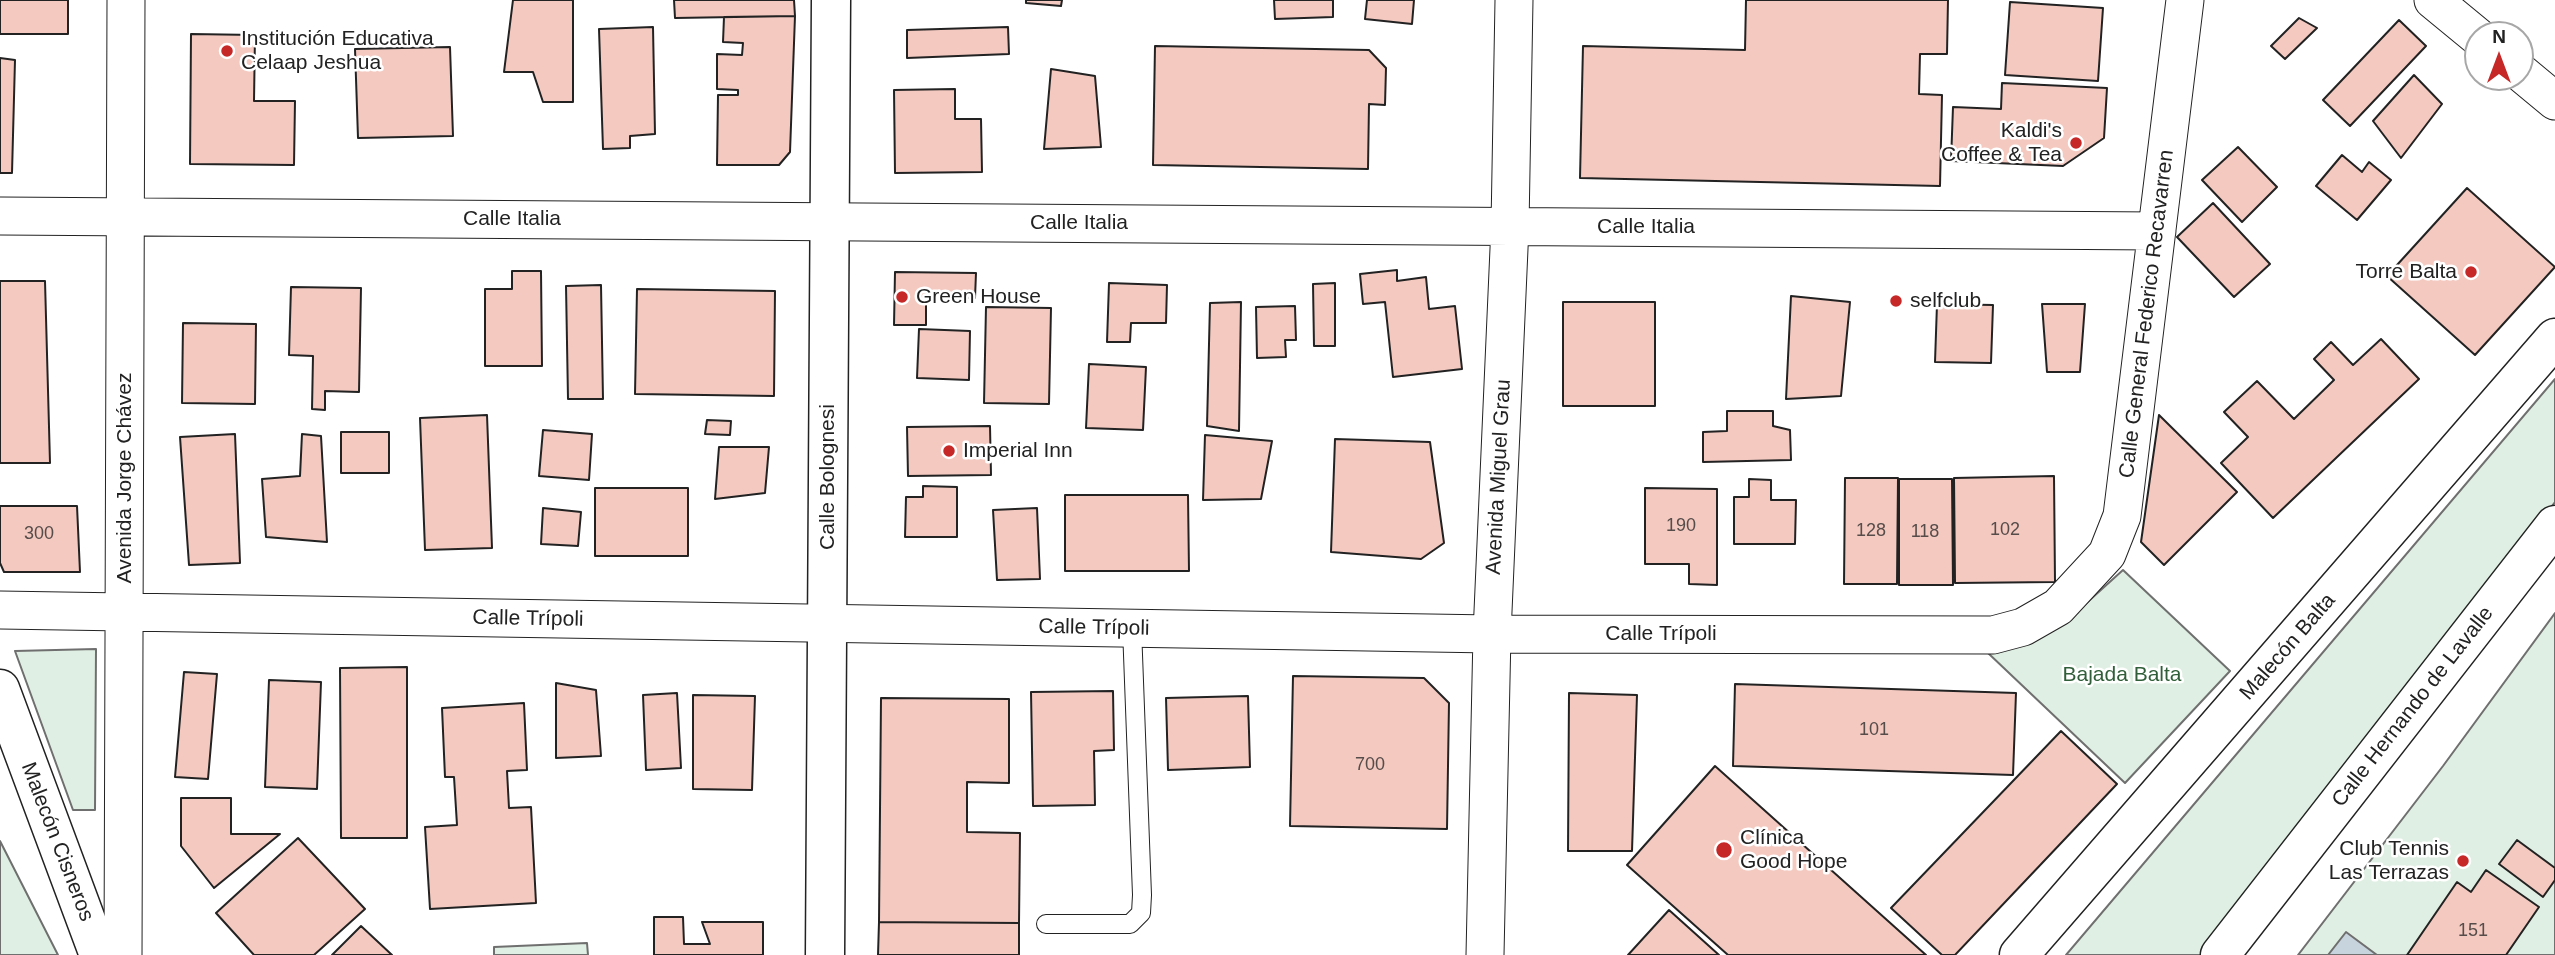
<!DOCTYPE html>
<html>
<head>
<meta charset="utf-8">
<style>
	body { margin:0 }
	#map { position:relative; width:2555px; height:955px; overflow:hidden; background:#fff; font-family:Helvetica,sans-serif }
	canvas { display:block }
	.north { position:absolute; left:2464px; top:21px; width:70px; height:70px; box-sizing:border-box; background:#fff; border:2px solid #a7a7a7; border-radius:50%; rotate:0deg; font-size:19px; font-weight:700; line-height:28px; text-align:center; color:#222 }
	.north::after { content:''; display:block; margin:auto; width:24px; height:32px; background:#c62828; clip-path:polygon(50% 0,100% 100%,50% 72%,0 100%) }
</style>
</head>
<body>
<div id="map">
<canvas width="2555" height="955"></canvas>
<div class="north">N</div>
</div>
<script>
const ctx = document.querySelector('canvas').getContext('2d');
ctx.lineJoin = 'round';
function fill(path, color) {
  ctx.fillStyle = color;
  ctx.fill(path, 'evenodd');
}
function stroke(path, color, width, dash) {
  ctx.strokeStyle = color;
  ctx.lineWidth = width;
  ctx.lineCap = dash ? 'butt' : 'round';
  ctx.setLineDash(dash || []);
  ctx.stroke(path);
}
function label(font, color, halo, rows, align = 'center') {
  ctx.font = font + ' Helvetica,sans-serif';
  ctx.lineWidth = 5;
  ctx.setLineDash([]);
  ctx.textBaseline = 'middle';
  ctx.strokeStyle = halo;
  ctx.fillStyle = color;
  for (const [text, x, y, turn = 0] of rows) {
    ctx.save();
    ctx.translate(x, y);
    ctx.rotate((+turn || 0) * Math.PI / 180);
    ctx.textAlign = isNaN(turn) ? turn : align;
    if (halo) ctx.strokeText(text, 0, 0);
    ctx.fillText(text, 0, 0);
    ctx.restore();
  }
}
const green = new Path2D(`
	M2555 379V502L2207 955H2066Z
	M2123 570 2230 671 2125 783 1988 653 2071 617Z
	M2555 613V955H2298L2443 766Z
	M96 649 95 810H73L15 651Z
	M0 841 58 955H0Z
	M587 943 588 955H494V947Z`);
fill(green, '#e0efe3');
stroke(green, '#6f6f6f', 2);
const water = new Path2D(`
	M2346 932 2377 955H2328Z`);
fill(water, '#c7d3dd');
stroke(water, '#6f6f6f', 2);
const building = new Path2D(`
	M0 0H68V34H0Z
	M513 0H573V102H543L533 72H504Z
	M674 0H794L795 16 675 18Z
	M1026 0H1062L1061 6 1026 3Z
	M1274 0H1333V17L1275 19Z
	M1367 0H1414L1412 24 1365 19Z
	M1746 0H1948L1947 54H1920L1919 94 1942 95 1940 186 1580 178 1583 46 1745 50Z
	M2010 2 2103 8 2098 81 2005 75Z
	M795 16 790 152 779 165H717L718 95H738V90L717 89V54L742 55 743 43 723 42 724 17Z
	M2299 18 2317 28 2285 59 2271 46Z
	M2399 20 2426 46 2350 126 2323 100Z
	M653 27 655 134 630 136V148L603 149 599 29Z
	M1008 27 1009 54 907 58V30Z
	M191 34 255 35 254 101H295L294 165 190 164Z
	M1155 46 1369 50 1386 68 1385 105 1369 104 1368 169 1153 165Z
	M450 47 453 136 358 138 355 49Z
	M0 58 15 60 12 173H0Z
	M1051 69 1095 76 1101 147 1044 149Z
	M2414 75 2442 104 2401 158 2373 121Z
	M2002 83 2107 88 2104 138 2063 166 1951 161 1953 107 2001 109Z
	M955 89V119H981L982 172 895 173 894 90Z
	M2238 147 2277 187 2242 222 2202 180Z
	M2342 155 2362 172 2369 162 2391 180 2357 220 2316 186Z
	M2467 188 2555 267 2475 355 2387 276Z
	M2213 203 2270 264 2234 297 2177 237Z
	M1397 270V281L1426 277 1429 309 1455 306 1462 369 1393 377 1385 302 1363 304 1360 274Z
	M512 271H541L542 366H485V289H512Z
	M895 272 976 273 975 298H926V325H894Z
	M0 281H45L50 463H0Z
	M1109 283 1167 285 1166 323H1131L1130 342H1107Z
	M1335 283V346H1314L1313 284Z
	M601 285 603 399H568L566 286Z
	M291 287 361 288 359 392 325 391V410L312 409 313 356 289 355Z
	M637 289 775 291 774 396 635 394Z
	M1791 296 1850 302 1841 396 1786 399Z
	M1241 302 1239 431 1207 426 1210 303Z
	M1563 302H1655V406H1563Z
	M1937 304 1993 305 1991 363 1935 362Z
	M2042 304H2085L2080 372H2047Z
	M1295 306 1296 340H1285L1286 357 1257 358 1256 307Z
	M986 307 1051 308 1049 404 984 403Z
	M183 323 256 324 255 404 182 403Z
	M919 329 970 331 969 380 917 378Z
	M2381 339 2419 379 2273 518 2221 463 2248 437 2224 412 2257 381 2294 419 2334 380 2314 359 2331 342 2353 365Z
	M1089 364 1146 367 1143 430 1086 428Z
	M1727 411H1773V426L1790 430 1791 460 1703 462V432L1727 431Z
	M487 415 492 548 425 550 420 418Z
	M2159 415 2237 492 2164 565 2141 542Z
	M707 420 731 421 730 435 705 434Z
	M990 426 991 475 908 476 907 427Z
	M543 430 592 434 589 480 539 476Z
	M341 432H389V473H341Z
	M235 434 240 563 189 565 180 437Z
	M302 434 321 436 327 542 266 537 262 479 300 476Z
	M1205 435 1272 441 1261 499 1203 500Z
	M1335 439 1430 442 1444 543 1421 559 1331 552Z
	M719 447H769L765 493 715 499Z
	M2054 476 2055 582 1955 583 1954 478Z
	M1845 478H1898L1897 584H1844Z
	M1749 479 1771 480V500H1796L1795 544H1734V497H1749Z
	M1899 479H1952L1953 585H1899Z
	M923 486 957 487V537H905L906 497H923Z
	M595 488H688V556H595Z
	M1645 488 1717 489V585L1689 584V564H1645Z
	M1065 495H1188L1189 571H1065Z
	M0 506H77L80 572H4L0 563Z
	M543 508 581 512 578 546 541 544Z
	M1037 508 1040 579 997 580 993 510Z
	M407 667V838H341L340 668Z
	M184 672 217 674 208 779 175 777Z
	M1293 676 1424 678 1449 703 1447 829 1290 826Z
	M269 680 321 682 317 789 265 787Z
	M556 683 596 690 601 756 556 758Z
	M1735 684 2016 693 2013 775 1733 766Z
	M1113 691 1114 750 1094 751 1095 805 1033 806 1031 692Z
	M677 693 681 768 646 770 643 695Z
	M1569 693 1637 695 1632 851H1568Z
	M693 695 755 696 752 790 693 789Z
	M1248 696 1250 767 1168 770 1166 698Z
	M881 698 1009 699V783L967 782V832L1020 833 1019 923 879 922Z
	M524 703 527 770 507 771 509 808 531 807 536 903 430 909 425 827 457 825 454 777H445L442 708Z
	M2061 731 2117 784 1955 955H1942L1891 908Z
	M1715 766 1926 955H1728L1627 865Z
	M181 798H231V834H280L214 888 181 846Z
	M298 838 365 909 314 955H254L216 913Z
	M2517 840 2555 868V880L2543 897 2499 864Z
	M2486 870 2539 907 2506 955H2407L2457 882 2471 892Z
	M1669 910 1719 955H1628Z
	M654 917H683L684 944H710L702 922H763V955H654Z
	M879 922 1019 923V955H878Z
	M361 926 392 955H332Z`);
fill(building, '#f3c9c0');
stroke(building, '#222', 2);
const service = new Path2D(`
	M1046 924H1130L1141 913 1142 895 1132 628`);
const minor = new Path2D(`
	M2433 0 2478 37
	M2520 72 2555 101
	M0 216 2157 231
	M0 610 1492 634 1993 635 2023 627 2058 607 2107 554 2122 516 2185 0
	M123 955 126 0
	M1485 955 1492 634 1510 226 1514 0`);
const secondary = new Path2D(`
	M0 689 99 955
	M825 955 831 0
	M2019 955 2555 338
	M2220 955 2555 525`);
stroke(service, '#222', 20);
stroke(minor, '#222', 39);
stroke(secondary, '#222', 41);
stroke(service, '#fff', 18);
stroke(minor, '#fff', 37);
stroke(secondary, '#fff', 38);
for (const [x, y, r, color] of [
	[227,51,7,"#c62828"],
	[2076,143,7,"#c62828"],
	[2471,272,7,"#c62828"],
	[902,297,7,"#c62828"],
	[1896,301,7,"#c62828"],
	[949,451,7,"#c62828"],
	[1724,850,9,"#c62828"],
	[2463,861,7,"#c62828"]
]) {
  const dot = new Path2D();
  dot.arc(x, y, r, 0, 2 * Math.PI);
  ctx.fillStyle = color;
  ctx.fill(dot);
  stroke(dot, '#fff', 2.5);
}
label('18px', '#564c4a', null, [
	["190",1681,526],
	["102",2005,530],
	["128",1871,531],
	["118",1925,532],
	["300",39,534],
	["101",1874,730],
	["700",1370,765],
	["151",2473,931]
]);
label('21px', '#222', '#fff', [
	["Institución Educativa",241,39],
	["Celaap Jeshua",241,63],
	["Kaldi's",2062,131,"right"],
	["Coffee & Tea",2062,155,"right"],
	["Torre Balta",2457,272,"right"],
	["Green House",916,297],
	["selfclub",1910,301],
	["Imperial Inn",963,451],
	["Clínica",1740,838],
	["Good Hope",1740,862],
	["Club Tennis",2449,849,"right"],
	["Las Terrazas",2449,873,"right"]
], 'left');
label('21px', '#222', '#fff', [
	["Calle Italia",512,219],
	["Calle Italia",1079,223],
	["Calle Italia",1646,227],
	["Calle General Federico Recavarren",2147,314,-83],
	["Calle Bolognesi",828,477,-90],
	["Avenida Miguel Grau",1499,477,-87],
	["Avenida Jorge Chávez",125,478,-90],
	["Calle Trípoli",528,619,1],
	["Calle Trípoli",1094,628,1],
	["Calle Trípoli",1661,634],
	["Malecón Balta",2288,647,-49],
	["Calle Hernando de Lavalle",2413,707,-52],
	["Malecón Cisneros",57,842,69]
]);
label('21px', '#2f5e38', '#fff', [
	["Bajada Balta",2122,675]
]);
</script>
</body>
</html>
